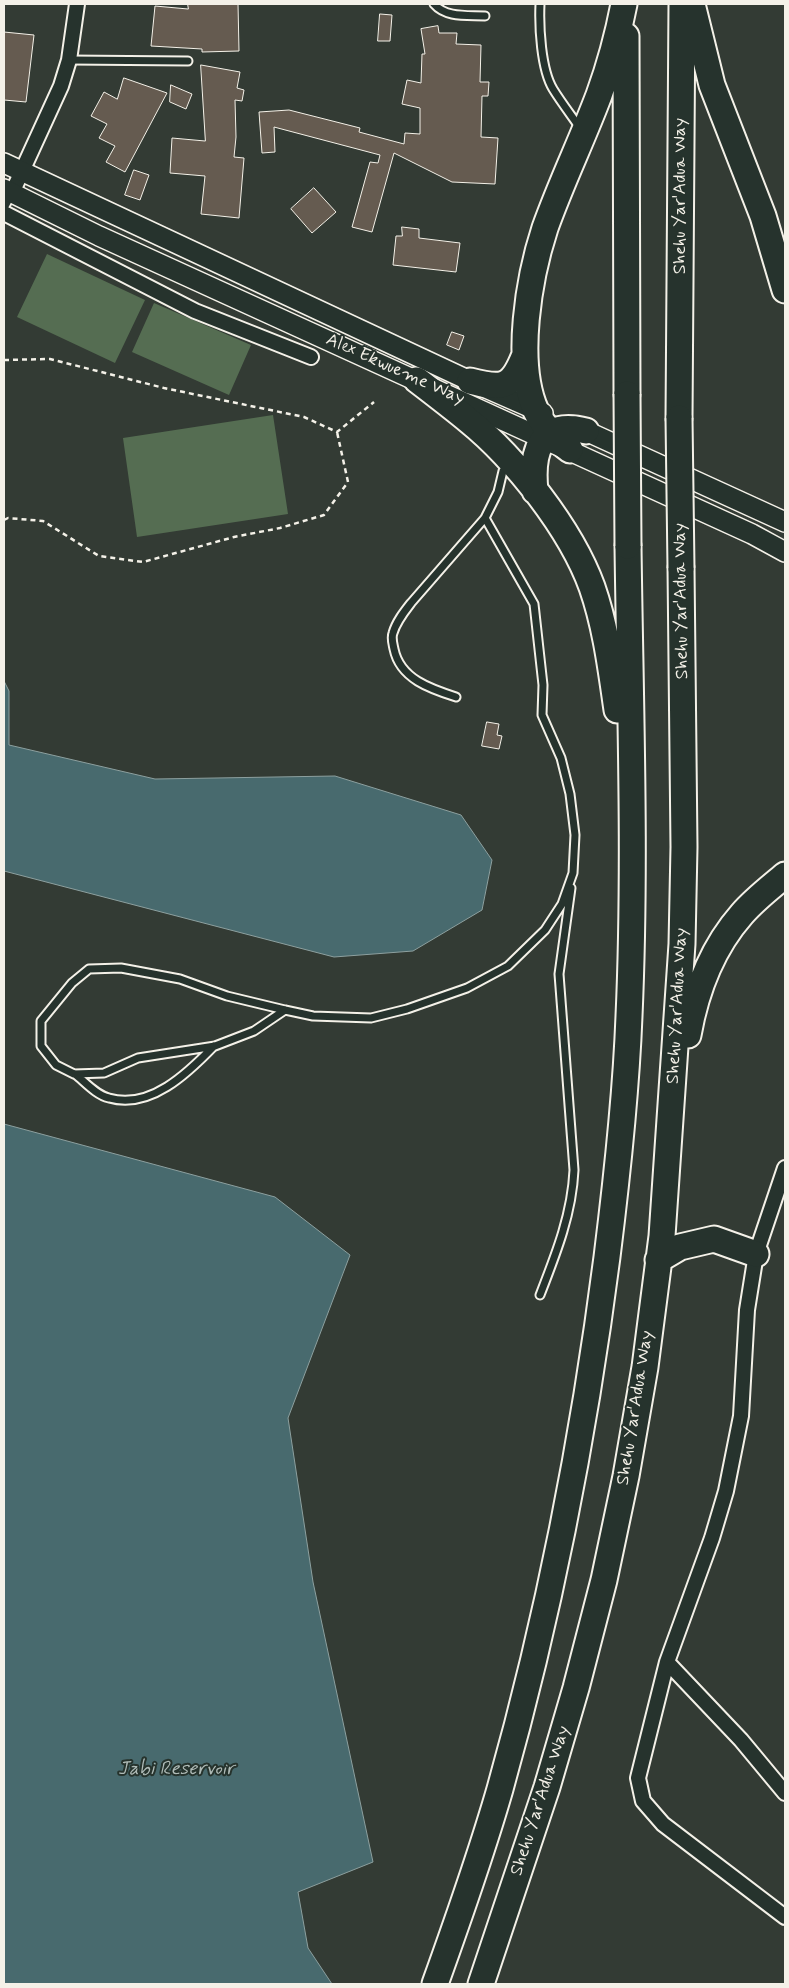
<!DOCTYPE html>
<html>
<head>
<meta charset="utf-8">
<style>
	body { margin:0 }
	#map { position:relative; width:789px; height:1988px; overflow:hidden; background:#333b34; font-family:Mynerve,sans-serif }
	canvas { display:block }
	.frame { position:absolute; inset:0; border:5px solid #f4f1e8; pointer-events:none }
</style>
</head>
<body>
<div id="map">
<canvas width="789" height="1988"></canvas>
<div class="frame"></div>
</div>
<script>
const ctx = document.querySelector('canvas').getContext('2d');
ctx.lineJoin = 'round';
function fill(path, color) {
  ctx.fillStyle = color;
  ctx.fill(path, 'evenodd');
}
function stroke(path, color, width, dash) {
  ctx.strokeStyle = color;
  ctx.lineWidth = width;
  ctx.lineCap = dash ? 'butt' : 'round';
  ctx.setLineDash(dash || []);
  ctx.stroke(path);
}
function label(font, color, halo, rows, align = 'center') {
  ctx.font = font + ' Mynerve,sans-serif';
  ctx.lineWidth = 4;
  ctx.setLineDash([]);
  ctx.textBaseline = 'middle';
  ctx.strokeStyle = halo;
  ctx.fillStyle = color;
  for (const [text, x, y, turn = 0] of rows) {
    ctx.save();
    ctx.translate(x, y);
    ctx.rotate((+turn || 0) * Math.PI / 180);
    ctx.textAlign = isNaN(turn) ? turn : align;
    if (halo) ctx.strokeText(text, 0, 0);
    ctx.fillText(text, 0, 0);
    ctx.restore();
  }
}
fill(new Path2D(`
	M47 254 145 300 115 363 17 317Z
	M154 303 251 345 229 395 132 352Z
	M273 415 288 514 137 537 123 438Z`), '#556d52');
const water = new Path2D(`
	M4 681 9 691V745L155 779 335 776 461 815 492 860 482 910 413 951 334 957 4 871Z
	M4 1124 275 1197 350 1255 288 1418 313 1582 373 1862 298 1892 308 1948 332 1984H4Z`);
fill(water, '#486a6e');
stroke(water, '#8da09f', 1);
const building = new Path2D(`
	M188 4H238L239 51 202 52V49L151 46 155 6 188 9Z
	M380 14 392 15 390 41H378Z
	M438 26 439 33H457L456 44 481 45 480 82H489L488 96H482L481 137 498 138 495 184 452 182 394 153 372 232 352 227 370 162 378 163 380 155 274 127 275 152 262 153 259 112 289 110 360 128 359 132 404 144 405 133 420 134V108L402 104 407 80 421 83 422 54H425L421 29Z
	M4 32 34 35 26 102 4 100Z
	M201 65 240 72 237 88 244 90 242 101 235 100 236 137 234 157 244 158 239 218 201 214 205 176 170 173 172 138 205 141Z
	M124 78 167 93 125 172 106 162 115 146 99 138 107 124 91 116 104 92 117 99Z
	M171 85 192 94 186 109 170 102Z
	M134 170 149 175 140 200 125 195Z
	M314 188 336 212 312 233 291 209Z
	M402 227 419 229V238L460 243 456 272 393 265 396 236H402Z
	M452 332 464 336 459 350 447 345Z
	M487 722 499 724 497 735 502 736 499 749 482 746Z`);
fill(building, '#655b50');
stroke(building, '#f4f1e8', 1);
const lane = new Path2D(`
	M434 4C446 18 467 15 485 16
	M540 4C539 27 541 69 553 89 561 102 571 115 580 128
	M69 60 188 61
	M4 208 12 193
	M456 697C431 689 400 679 394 649 393 644 391 638 393 633 396 622 404 612 411 603L485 518 498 492 503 471 509 465
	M285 1010 254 1031 215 1046 138 1058 104 1073 74 1074 56 1065 41 1046V1021L72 983 89 969 121 968 180 979 227 996 285 1010 313 1016 371 1018 407 1009 467 988 508 966 545 930 562 904 573 873 575 835 570 794 561 758 542 715 543 685 534 604 485 518
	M75 1074C85 1082 96 1095 109 1098 150 1110 188 1073 214 1046
	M540 1295C556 1254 572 1214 574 1170L559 974 571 888`);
const street = new Path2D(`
	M12 193 61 86 69 60 77 4
	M4 213 195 311 311 357
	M785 1168 756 1254 747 1310 741 1416 726 1491 712 1538 667 1662 638 1778 643 1801 663 1824 785 1917
	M667 1662 741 1740 785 1793`);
const secondary = new Path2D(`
	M4 163 470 381 543 413
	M4 189 99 236 752 534 785 552
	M575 426 785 522`);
const highway = new Path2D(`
	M692 4 712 85 763 216 785 290
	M626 36 627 394
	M417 380C434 393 451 406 468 420 515 458 571 529 592 587 606 627 611 669 617 710
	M470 381C502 389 511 389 524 357
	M679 418 682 4
	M570 450C555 439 544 428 536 411 514 362 529 277 545 228 561 183 582 140 599 95 610 65 618 35 624 4
	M535 491C531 452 540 419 586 431
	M688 1035C696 990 712 948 742 914 755 899 771 887 785 875
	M658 1260 680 1247 714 1239 756 1254
	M435 1984C458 1920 481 1855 500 1789 549 1615 584 1436 607 1257 617 1177 626 1096 629 1016 636 859 630 702 628 546
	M481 1984 547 1787 576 1688 604 1580 626 1476 645 1367 662 1236 682 944 684 847 681 568`);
stroke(lane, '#f4f1e8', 11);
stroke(street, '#f4f1e8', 18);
stroke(secondary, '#f4f1e8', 22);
stroke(highway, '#f4f1e8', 29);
stroke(new Path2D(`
	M4 360 50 359 164 388 304 417 337 432 374 402
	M4 520 8 518 43 521 99 556 143 562 234 537 280 528 324 515 348 482 337 432`), '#f4f1e8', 2.5, [5, 4]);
stroke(lane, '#26332d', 7);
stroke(street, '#26332d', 14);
stroke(secondary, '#26332d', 19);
stroke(highway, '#26332d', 25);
const highwayBridge = new Path2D(`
	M627 394 628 546
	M679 418 681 568`);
stroke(highwayBridge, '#f4f1e8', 29, []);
stroke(highwayBridge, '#26332d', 25);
label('18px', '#f4f1e8', '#26332d', [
	["Shehu Yar'Adua Way",681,196,-90],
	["Alex Ekwueme Way",395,370,24],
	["Shehu Yar'Adua Way",682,601,-91],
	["Shehu Yar'Adua Way",678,1006,-87],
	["Shehu Yar'Adua Way",636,1408,-81],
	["Shehu Yar'Adua Way",541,1801,-72]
]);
label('italic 19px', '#afbbb7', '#26332d', [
	["Jabi Reservoir",176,1770]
]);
</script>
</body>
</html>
